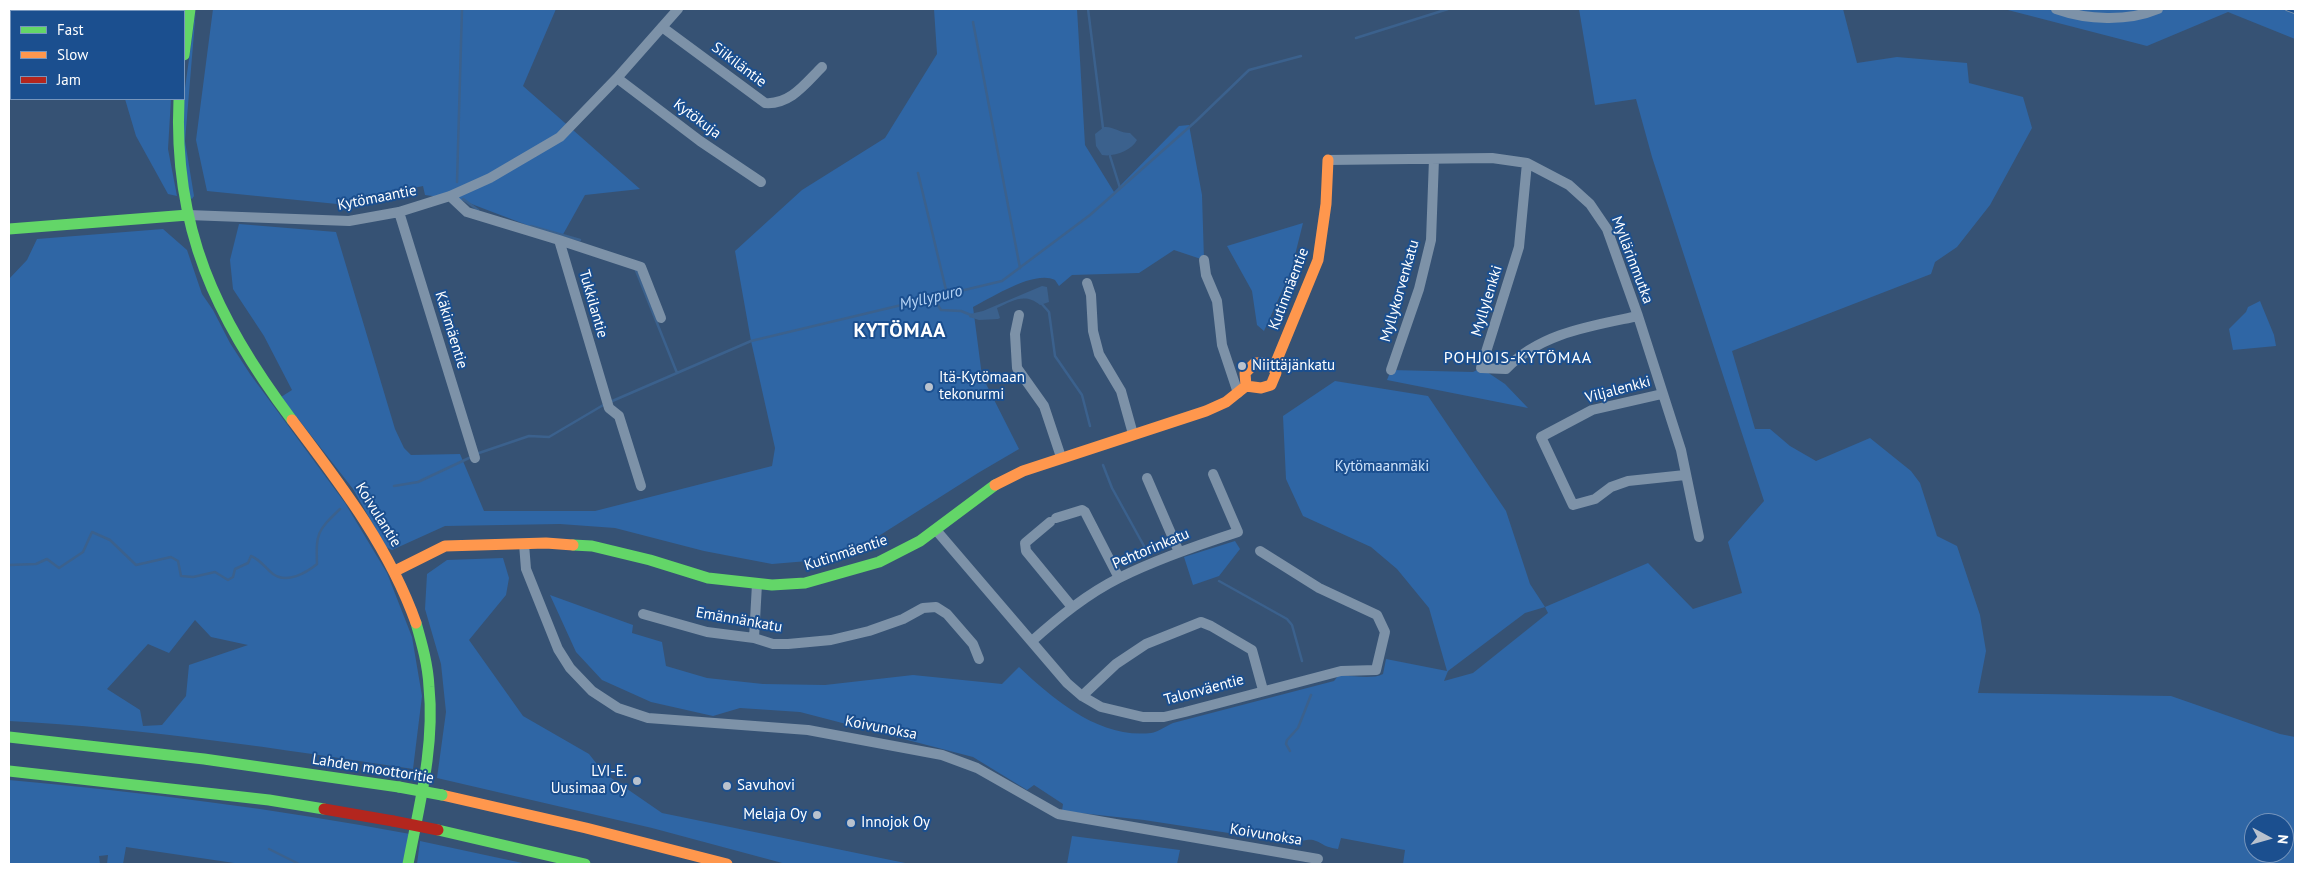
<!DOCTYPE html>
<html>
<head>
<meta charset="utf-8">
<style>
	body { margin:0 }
	#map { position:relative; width:2304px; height:873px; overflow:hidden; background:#365274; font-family:"PT Sans",sans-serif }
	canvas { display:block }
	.frame { position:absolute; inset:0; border:10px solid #fff; pointer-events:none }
	.legend { position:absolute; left:10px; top:10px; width:175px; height:90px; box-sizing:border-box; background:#1b4f8f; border:1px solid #7695bc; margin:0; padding:6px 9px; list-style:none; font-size:15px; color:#fff }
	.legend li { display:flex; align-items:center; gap:10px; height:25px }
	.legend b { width:25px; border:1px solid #7695bc }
	.north { position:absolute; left:2244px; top:813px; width:50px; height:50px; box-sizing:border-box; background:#1b4f8f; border:1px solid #7695bc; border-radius:50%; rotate:96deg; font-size:14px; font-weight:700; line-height:20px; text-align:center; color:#fff }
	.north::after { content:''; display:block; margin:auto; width:18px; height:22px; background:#b9c2ce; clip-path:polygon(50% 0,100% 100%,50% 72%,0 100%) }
</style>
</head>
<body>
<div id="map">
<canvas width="2304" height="873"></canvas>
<div class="frame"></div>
<ul class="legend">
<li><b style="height:6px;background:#63d668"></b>Fast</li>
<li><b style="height:6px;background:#ff974d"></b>Slow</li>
<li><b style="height:6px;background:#b3261e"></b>Jam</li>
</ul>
<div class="north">N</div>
</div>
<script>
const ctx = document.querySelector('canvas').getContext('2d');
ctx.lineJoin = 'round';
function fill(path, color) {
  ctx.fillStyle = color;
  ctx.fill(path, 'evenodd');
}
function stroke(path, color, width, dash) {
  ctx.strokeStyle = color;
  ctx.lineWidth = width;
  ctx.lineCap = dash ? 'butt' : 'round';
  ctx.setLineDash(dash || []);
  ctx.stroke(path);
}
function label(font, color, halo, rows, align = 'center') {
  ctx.font = font + ' "PT Sans",sans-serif';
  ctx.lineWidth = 4;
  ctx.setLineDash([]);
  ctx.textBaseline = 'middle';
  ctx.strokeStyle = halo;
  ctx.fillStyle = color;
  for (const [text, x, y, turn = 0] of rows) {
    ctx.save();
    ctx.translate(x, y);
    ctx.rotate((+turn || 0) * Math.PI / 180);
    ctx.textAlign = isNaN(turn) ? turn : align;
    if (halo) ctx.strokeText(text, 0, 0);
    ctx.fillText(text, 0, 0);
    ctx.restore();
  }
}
fill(new Path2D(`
	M196 9 185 141 194 196 192 199 189 197 179 131Z
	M213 9H556L523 86 640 189 585 195 561 238 461 200 425 195 423 186 337 204 207 191 196 140Z
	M934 9H1077L1085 145 1114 192 1179 126 1189 125 1202 195 1204 260 1174 250 1139 273 1072 275 1059 286 1055 280C1034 270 993 297 973 307L982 376 1019 449 978 473 844 558 772 564 704 551 615 528 560 524 445 526 392 550 386 547 353 489 281 397 292 390 264 336 233 289 230 260 239 224 336 232 395 429 404 448 411 455 460 454 484 511H595L772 466 775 448 751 341 735 251 802 190 885 138 937 54Z
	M1579 9H1843L1857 63 1897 57 1967 63 1969 83 2023 97 2032 128 1990 205 1957 247 1935 262 1931 274 1732 351 1755 429H1770L1790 446 1816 461 1870 438 1911 471 1920 483 1937 536 1957 546 1980 615 1986 651 1978 693 2171 696 2280 734 2295 737V864H1403L1405 850 1341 838 1338 849C1315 846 1321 834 1294 843L1144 820 1062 811 1063 804 1034 785 1027 790 973 757 800 712 740 708 713 716 651 702 602 680 576 652 550 595 633 625 632 633 662 642 666 666 707 678 763 684 825 685 913 675 1002 684 1019 667C1054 700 1100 739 1151 733 1158 732 1166 726 1173 723L1334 681 1338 676C1351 675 1372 680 1383 674L1386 659 1447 671 1429 608 1397 569 1371 547 1303 516 1286 479 1283 416 1335 381 1428 396 1506 511 1530 584 1545 607 1648 563 1693 609 1742 593 1728 542 1764 501 1652 157 1636 99 1595 105ZM1545 607 1548 613 1473 673 1444 681 1448 671 1525 613ZM2254 823H2284V853H2254Z
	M2004 9H2295V39L2228 12 2147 46Z
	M125 99H171L168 149 177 196 168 194 136 136Z
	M1303 223 1291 271 1264 331 1257 325 1252 291 1227 246Z
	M163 229 187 250 202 294 213 310 230 343 250 374 345 503 387 573 412 637 422 696 413 769C279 749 144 728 9 721V279L27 260 37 239ZM195 620 211 637 248 645 189 665 186 696 162 725 143 726 140 710 107 689 148 644 169 653Z
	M2260 301 2274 335 2276 346 2233 350 2229 329 2246 312 2248 307Z
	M1481 368 1505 384 1528 408 1387 380 1391 370 1473 372Z
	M1235 541 1240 549 1219 576 1193 585 1184 557Z
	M503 558 509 578 506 595 469 640 523 716 589 754 604 773 662 813 910 864H786L652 828 437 778 446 712 441 664 425 609 427 574 447 560Z
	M9 780C143 792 277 809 410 834L404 864H241L126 847 123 864H107L108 855 99 856 100 864H9Z
	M1072 836 1180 850 1177 864H1067Z
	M420 841 527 864H417Z`), '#2f66a5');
fill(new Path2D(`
	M1104 127C1113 126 1120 133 1130 133L1137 140C1131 151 1114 157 1102 155L1096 146 1095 134Z
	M1042 286 1047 287 1049 302 1040 305C1025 293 1014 300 997 308L1000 318 998 319 979 320 969 317 970 314 983 311Z`), '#3b618d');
stroke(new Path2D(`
	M1088 9 1103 128
	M973 22 1020 268
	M1356 38 1448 9
	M1110 156 1120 188
	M918 173 947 294
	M457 182 462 9
	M463 199 478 210
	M531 226 580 240
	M635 268 677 373
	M933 298 941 310 961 311 971 315
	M1041 303 1049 312 1055 356 1082 395 1090 426
	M610 402 751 341 1002 281 1090 215 1195 122 1249 70 1301 56
	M479 453 529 436 549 437 605 404
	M1103 465 1112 488 1144 546
	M394 486 418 482 469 458
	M9 565 36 564 47 559 59 568 83 552 92 532 110 540 136 565 171 557 178 561 181 576 193 577 215 572 228 580 233 577 235 569 248 563 251 556C261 560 265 568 273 574 287 584 306 573 317 564 316 533 317 531 340 509
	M1219 581 1287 619 1292 625 1302 661
	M1290 751 1286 744 1287 740 1298 728 1311 695
	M269 849 299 864`), '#3b618d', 2.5);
stroke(new Path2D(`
	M2056 9C2087 20 2127 22 2158 9
	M662 27 765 103C790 105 805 84 822 67
	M617 78 700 141 761 182
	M1328 160 1492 158 1527 163 1569 185 1590 204 1607 229 1638 316 1681 450 1699 537
	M1527 163 1519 247 1481 368 1506 369C1540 333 1591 326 1638 316
	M450 196 467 212 559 240 606 398 609 408 619 416 641 486
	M399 212 475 458
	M188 215 349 221 399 212 450 196 490 178 560 137 617 78 678 9
	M559 240 641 267 661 318
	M1204 260 1206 275 1217 301 1222 345 1238 393
	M1087 283 1091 295 1093 331 1099 354 1121 391 1133 434
	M1019 315 1015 334 1017 368 1044 406 1061 457
	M1391 370 1419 289 1431 240 1434 159
	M1662 394 1592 410 1541 437 1573 505 1595 499 1611 487 1628 481 1685 475
	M1147 478 1179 552
	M1056 518 1082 510 1085 512 1119 578
	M1050 522 1025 543 1026 551 1072 607
	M936 530 1067 683 1082 696 1101 707 1143 717H1164L1185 712 1341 671 1376 670 1385 632 1377 615 1319 588 1260 551
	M524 544 526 569 558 649 570 668 592 691 618 708 648 718 808 730 942 755 977 768 1058 814 1318 859
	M643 614 707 632 754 638 773 644H788L831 640 869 631 903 619 923 608 936 607 947 614 973 644 979 659
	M754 638 757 584
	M1032 641C1059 617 1087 594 1119 578 1157 559 1198 545 1238 532L1213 474
	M1082 696 1116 664 1146 644 1201 622 1211 626 1252 650 1263 690`), '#7d92a8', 10);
stroke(new Path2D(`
	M184 55 190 9
	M179 99C173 228 216 319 292 420
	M9 229 188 215
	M573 545 592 546 650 560 708 578 772 585 805 583 879 562 920 541 995 485
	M9 737 204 759 399 787
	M9 771 269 800 324 809
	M438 830 585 864
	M408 864C419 806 435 746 429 687 428 665 422 644 416 623`), '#63d668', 11);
stroke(new Path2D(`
	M1255 363C1265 362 1272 363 1276 373L1271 385 1261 388 1246 386 1245 373Z
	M1274 367 1318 260 1326 204 1328 160
	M292 420C341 485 389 547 416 623
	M995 485 1023 471 1206 411 1226 402 1246 386
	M395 571 445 546 546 543 573 545
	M442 795 586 828 727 864`), '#ff974d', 11);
stroke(new Path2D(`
	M324 809 393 821`), '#b3261e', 11);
const rail = new Path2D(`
	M2287 9 2295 12`);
stroke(rail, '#7e92a7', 4.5);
stroke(rail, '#1b4f8f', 2.5, [8]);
stroke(new Path2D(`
	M399 787 442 795`), '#63d668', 11);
stroke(new Path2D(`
	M393 821 438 830`), '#b3261e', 11);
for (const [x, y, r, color] of [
	[1242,366,5,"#b9c2ce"],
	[929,387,5,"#b9c2ce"],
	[637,781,5,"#b9c2ce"],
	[727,786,5,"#b9c2ce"],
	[817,815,5,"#b9c2ce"],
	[851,823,5,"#b9c2ce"]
]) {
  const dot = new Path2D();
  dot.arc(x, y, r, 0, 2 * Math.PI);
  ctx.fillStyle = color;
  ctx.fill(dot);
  stroke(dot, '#1b4f8f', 2);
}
label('15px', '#fff', '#1b4f8f', [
	["Siikiläntie",739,65,37],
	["Kytökuja",697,119,37],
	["Kytömaantie",377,198,-11],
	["Myllärinmutka",1632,260,69],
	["Kutinmäentie",1289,289,-69],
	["Myllykorvenkatu",1400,291,-74],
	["Myllylenkki",1487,301,-73],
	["Tukkilantie",593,304,74],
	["Käkimäentie",451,330,73],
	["Viljalenkki",1618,390,-15],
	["Koivulantie",378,515,58],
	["Pehtorinkatu",1151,549,-23],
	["Kutinmäentie",846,553,-18],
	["Emännänkatu",739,620,10],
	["Talonväentie",1204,690,-15],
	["Koivunoksa",881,728,11],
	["Lahden moottoritie",373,769,9],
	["Koivunoksa",1266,835,9]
]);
label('15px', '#fff', '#1b4f8f', [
	["Niittäjänkatu",1252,366],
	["Itä-Kytömaan",939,378],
	["tekonurmi",939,395],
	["LVI-E.",627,772,"right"],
	["Uusimaa Oy",627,789,"right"],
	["Savuhovi",737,786],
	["Melaja Oy",807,815,"right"],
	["Innojok Oy",861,823]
], 'left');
label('15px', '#cfe3fa', '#1b4f8f', [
	["Kytömaanmäki",1382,467]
]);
label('italic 16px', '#b5d3f5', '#1b4f8f', [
	["Myllypuro",931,298,-13]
]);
ctx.letterSpacing = '1px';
label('16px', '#fff', '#1b4f8f', [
	["POHJOIS-KYTÖMAA",1518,358]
]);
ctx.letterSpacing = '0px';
ctx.letterSpacing = '1px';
label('bold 20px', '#fff', '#1b4f8f', [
	["KYTÖMAA",900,331]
]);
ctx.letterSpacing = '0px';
</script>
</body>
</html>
